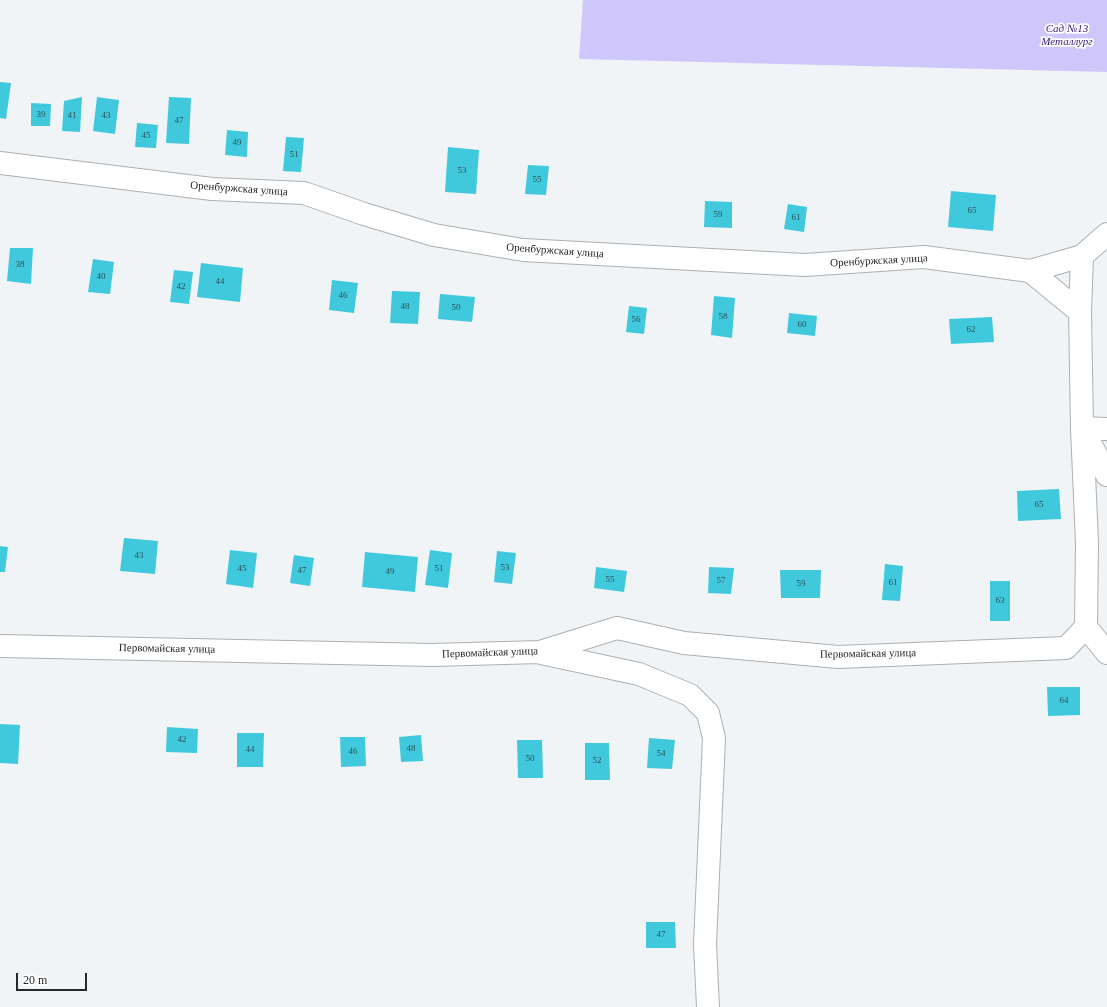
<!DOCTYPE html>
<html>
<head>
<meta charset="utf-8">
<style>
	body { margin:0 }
	#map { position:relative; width:1107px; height:1007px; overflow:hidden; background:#f0f4f6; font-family:"Times New Roman",serif }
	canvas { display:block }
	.scale { position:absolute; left:16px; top:973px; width:71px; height:18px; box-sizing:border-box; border:2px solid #272829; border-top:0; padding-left:5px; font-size:12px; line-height:14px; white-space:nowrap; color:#272829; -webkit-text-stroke:3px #fff; paint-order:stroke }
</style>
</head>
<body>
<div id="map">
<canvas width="1107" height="1007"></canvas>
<div class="scale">20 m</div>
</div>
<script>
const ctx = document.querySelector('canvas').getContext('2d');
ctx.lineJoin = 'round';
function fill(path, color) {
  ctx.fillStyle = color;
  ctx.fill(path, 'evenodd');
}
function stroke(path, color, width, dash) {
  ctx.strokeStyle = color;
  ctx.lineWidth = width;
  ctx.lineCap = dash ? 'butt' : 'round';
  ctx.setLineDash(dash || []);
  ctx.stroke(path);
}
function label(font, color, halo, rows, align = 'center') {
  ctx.font = font + ' "Times New Roman",serif';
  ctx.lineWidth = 3.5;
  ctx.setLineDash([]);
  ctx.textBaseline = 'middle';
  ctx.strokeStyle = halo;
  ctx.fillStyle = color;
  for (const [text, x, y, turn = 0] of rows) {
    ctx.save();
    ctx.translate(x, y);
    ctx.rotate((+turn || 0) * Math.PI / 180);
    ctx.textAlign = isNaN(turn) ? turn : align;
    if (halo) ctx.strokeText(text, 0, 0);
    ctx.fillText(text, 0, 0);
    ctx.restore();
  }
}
fill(new Path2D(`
	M583 0H1107V72L579 59Z`), '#cfc6fa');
fill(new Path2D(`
	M0 82 11 83 6 119 0 118Z
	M82 97 80 132 62 131 64 101Z
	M97 97 119 100 115 134 93 131Z
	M169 97 191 98 189 144 166 143Z
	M31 103 51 104 50 126H31Z
	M137 123 158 125 156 148 135 147Z
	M227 130 248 132 247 157 225 155Z
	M286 137 304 138 301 172 283 171Z
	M448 147 479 150 476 194 445 192Z
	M528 165 549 166 546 195 525 194Z
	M951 191 996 195 993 231 948 227Z
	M705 201 732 202V228L704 227Z
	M788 204 807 207 804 232 784 229Z
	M10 248H33L31 284 7 281Z
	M93 259 114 262 110 294 88 292Z
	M201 263 243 268 240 302 197 297Z
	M174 270 193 272 189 304 170 302Z
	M332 280 358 283 354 313 329 310Z
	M392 291 420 292 418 324 390 323Z
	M440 294 475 297 472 322 438 319Z
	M714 296 735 298 732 338 711 335Z
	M629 306 647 308 644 334 626 332Z
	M789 313 817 316 815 336 787 333Z
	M992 317 994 342 951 344 949 319Z
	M1059 489 1061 519 1018 521 1017 491Z
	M124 538 158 541 155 574 120 571Z
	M0 546 8 547 5 572H0Z
	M230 550 257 553 253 588 226 584Z
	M430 550 452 553 448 588 425 585Z
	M497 551 516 553 512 584 494 582Z
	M365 552 418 557 415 592 362 587Z
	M294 555 314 558 310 586 290 583Z
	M885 564 903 566 900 601 882 600Z
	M596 567 627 571 624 592 594 588Z
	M709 567 734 568 731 594 708 593Z
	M780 570H821L820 598H781Z
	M990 581H1010V621H990Z
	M1047 687H1080V715L1048 716Z
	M0 724 20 725 18 764 0 763Z
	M167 727 198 729 197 753 166 752Z
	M237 733H264L263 767H237Z
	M421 735 423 761 401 762 399 737Z
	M340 737H365L366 766 341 767Z
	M649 738 675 740 672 769 647 768Z
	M517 740H542L543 778H518Z
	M585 743H609L610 780H585Z
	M646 922H675L676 948H646Z`), '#40c9dd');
const minor = new Path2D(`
	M0 163 212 189 304 193 364 214 434 235 523 250 805 265 924 257 1030 271 1080 312
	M1082 256 1080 312 1082 428 1087 543 1086 627 1107 653
	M1030 271 1082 256 1107 234
	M1107 429 1082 428 1107 475
	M0 646 432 655 540 652 617 628 684 643 838 657 1066 648 1086 627
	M541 653 639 674 690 695 708 713 714 738 705 944 708 1007`);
stroke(minor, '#adb0b2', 24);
stroke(minor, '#fff', 22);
label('9px', '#2d5056', null, [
	["39",41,115],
	["41",72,116],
	["43",106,116],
	["47",179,121],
	["45",146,136],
	["49",237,143],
	["51",294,155],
	["53",462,171],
	["55",537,180],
	["65",972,211],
	["59",718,215],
	["61",796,218],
	["38",20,265],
	["40",101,277],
	["44",220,282],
	["42",181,287],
	["46",343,296],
	["48",405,307],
	["50",456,308],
	["58",723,317],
	["56",636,320],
	["60",802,325],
	["62",971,330],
	["65",1039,505],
	["43",139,556],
	["53",505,568],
	["45",242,569],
	["51",439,569],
	["47",302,571],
	["49",390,572],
	["55",610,580],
	["57",721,581],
	["61",893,583],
	["59",801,584],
	["63",1000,601],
	["64",1064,701],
	["42",182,740],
	["48",411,749],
	["44",250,750],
	["46",353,752],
	["54",661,754],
	["50",530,759],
	["52",597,761],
	["47",661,935]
]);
label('italic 11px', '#391674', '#fff', [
	["Сад №13",1067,29],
	["Металлург",1067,42]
]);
label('11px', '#272829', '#fff', [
	["Оренбуржская улица",239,189,4],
	["Оренбуржская улица",555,251,4],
	["Оренбуржская улица",879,261,-3],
	["Первомайская улица",167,649,1],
	["Первомайская улица",490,653,-2],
	["Первомайская улица",868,654,-1]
]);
</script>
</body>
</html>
